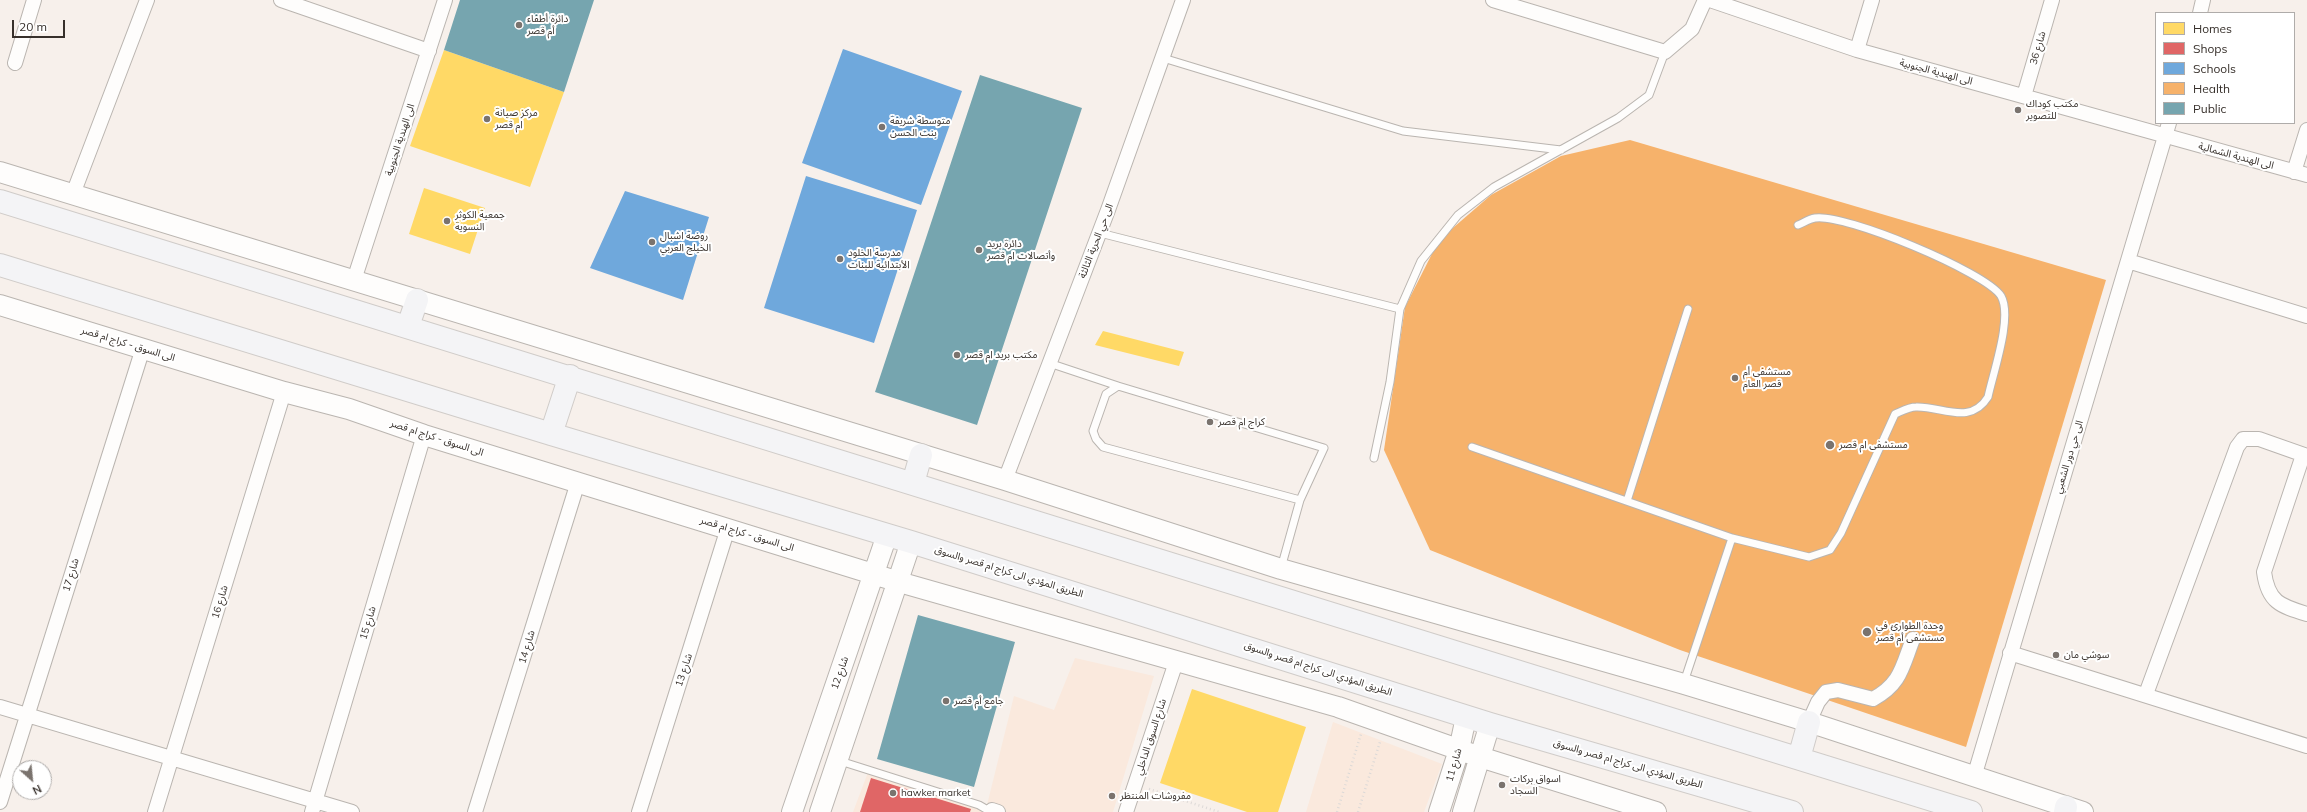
<!DOCTYPE html>
<html>
<head>
<meta charset="utf-8">
<style>
	body { margin:0 }
	#map { position:relative; width:2307px; height:812px; overflow:hidden; background:#f7f0eb; font-family:Mulish,sans-serif }
	canvas { display:block }
	.legend { position:absolute; left:2155px; top:12px; width:140px; height:112px; box-sizing:border-box; background:#fff; border:1px solid #afacaa; margin:0; padding:5px 7px; list-style:none; font-size:12px; color:#37302b }
	.legend li { display:flex; align-items:center; gap:8px; height:20px }
	.legend b { width:20px; border:1px solid #afacaa }
	.north { position:absolute; left:12px; top:760px; width:40px; height:40px; box-sizing:border-box; background:#fff; border:1px solid #afacaa; border-radius:50%; rotate:153deg; font-size:11px; font-weight:700; line-height:16px; text-align:center; color:#37302b }
	.north::after { content:''; display:block; margin:auto; width:14px; height:18px; background:#7a736e; clip-path:polygon(50% 0,100% 100%,50% 72%,0 100%) }
	.scale { position:absolute; left:12px; top:20px; width:53px; height:18px; box-sizing:border-box; border:2px solid #37302b; border-top:0; padding-left:5px; font-size:12px; line-height:14px; white-space:nowrap; color:#37302b; -webkit-text-stroke:3px #fff; paint-order:stroke }
</style>
</head>
<body>
<div id="map">
<canvas width="2307" height="812"></canvas>
<ul class="legend">
<li><b style="height:11px;background:#ffd966"></b>Homes</li>
<li><b style="height:11px;background:#e06666"></b>Shops</li>
<li><b style="height:11px;background:#6fa8dc"></b>Schools</li>
<li><b style="height:11px;background:#f6b26b"></b>Health</li>
<li><b style="height:11px;background:#76a5af"></b>Public</li>
</ul>
<div class="north">N</div>
<div class="scale">20 m</div>
</div>
<script>
const ctx = document.querySelector('canvas').getContext('2d');
ctx.lineJoin = 'round';
function fill(path, color) {
  ctx.fillStyle = color;
  ctx.fill(path, 'evenodd');
}
function stroke(path, color, width, dash) {
  ctx.strokeStyle = color;
  ctx.lineWidth = width;
  ctx.lineCap = dash ? 'butt' : 'round';
  ctx.setLineDash(dash || []);
  ctx.stroke(path);
}
function label(font, color, halo, rows, align = 'center') {
  ctx.font = font + ' Mulish,"Noto Sans Arabic",sans-serif';
  ctx.lineWidth = 4;
  ctx.setLineDash([]);
  ctx.textBaseline = 'middle';
  ctx.strokeStyle = halo;
  ctx.fillStyle = color;
  for (const [text, x, y, turn = 0] of rows) {
    ctx.save();
    ctx.translate(x, y);
    ctx.rotate((+turn || 0) * Math.PI / 180);
    ctx.textAlign = isNaN(turn) ? turn : align;
    if (halo) ctx.strokeText(text, 0, 0);
    ctx.fillText(text, 0, 0);
    ctx.restore();
  }
}
fill(new Path2D(`
	M1075 658 1154 676 1113 812H853L870 767 986 809 1014 696 1054 710Z
	M1333 722 1442 764 1424 812H1306Z`), '#fae9dd');
fill(new Path2D(`
	M444 50 564 92 530 187 410 146Z
	M424 188 485 208 470 254 409 234Z
	M1103 331 1184 352 1179 366 1095 345Z
	M1192 689 1306 727 1278 812H1247L1160 783Z`), '#ffd966');
fill(new Path2D(`
	M871 778 971 809 970 812H860Z`), '#e06666');
fill(new Path2D(`
	M843 49 962 91 921 205 802 163Z
	M806 176 917 210 874 343 764 308Z
	M625 191 709 217 683 300 590 268Z`), '#6fa8dc');
fill(new Path2D(`
	M1630 140 2106 280 1966 747 1680 650 1430 550 1384 450 1405 307 1439 240 1491 195 1561 156Z`), '#f6b26b');
fill(new Path2D(`
	M460 0H594L564 92 444 50Z
	M980 75 1082 108 977 425 875 392Z
	M918 615 1015 642 974 787 877 759Z`), '#76a5af');
const lane = new Path2D(`
	M1163 58 1403 131 1561 150
	M1100 233 1400 309
	M1049 363 1118 386
	M1472 447 1732 538 1684 682
	M1374 458 1390 382 1400 309 1421 261 1458 215 1494 187 1618 118 1649 95 1665 52
	M1627 501 1688 309
	M1732 538 1809 557 1830 550 1841 533 1895 414C1902 411 1909 407 1916 407 1942 406 1970 426 1988 397 1993 373 2013 317 2001 296 1986 272 1844 213 1815 218 1809 219 1803 223 1798 225
	M1281 568 1300 500 1324 448 1118 386 1106 394 1093 431 1096 439 1103 447 1300 500
	M840 761 979 805 991 812`);
const street = new Path2D(`
	M281 0 429 51
	M1493 0 1665 52 1692 29 1705 0
	M1710 0 1857 50 2307 175
	M2200 13 2203 0
	M1857 50 1872 0
	M15 63 34 0
	M2024 96 2052 0
	M2294 172 2307 130
	M73 194 147 0
	M2128 261 2307 316
	M354 280 445 0
	M2303 455 2264 572C2268 602 2280 606 2307 614
	M1005 480 1108 210 1183 0
	M2010 653 2307 746
	M2146 694 2237 447 2243 439H2259L2307 456
	M0 707 352 812
	M1809 722 1818 702 1826 692 1838 690 1873 699C1901 684 1902 667 1913 639
	M1974 777 2169 123
	M0 802 143 348
	M992 810 998 812
	M155 812 284 392
	M312 812 424 435
	M475 812 578 482
	M639 812 728 528
	M1126 812 1176 662`);
const secondary = new Path2D(`
	M0 172 1005 480 1281 569 1684 684 1809 722 2083 812
	M0 305 284 392 349 409 424 435 899 582 1338 707 1480 757 1656 812
	M792 812 887 535
	M820 812 911 542
	M1439 812 1459 750 1466 717
	M1463 812 1490 724`);
const primary = new Path2D(`
	M0 201 1971 812
	M0 265 551 434 911 542 1490 724 1792 812
	M408 326 417 300
	M551 434 570 376
	M913 483 921 455
	M1799 758 1809 722
	M2065 812 2066 807`);
stroke(lane, '#bab5b0', 9);
stroke(street, '#bab5b0', 16);
stroke(secondary, '#bab5b0', 22);
stroke(primary, '#d0ccc9', 24);
stroke(new Path2D(`
	M1149 789 1219 812
	M1337 812 1361 734
	M1358 812 1380 742`), '#dcd9d7', 2.5, [1, 3]);
stroke(lane, '#fefdfc', 7);
stroke(street, '#fefdfc', 14);
stroke(secondary, '#fefdfc', 20);
stroke(primary, '#f4f4f6', 22);
for (const [x, y, r, color] of [
	[519,25,4,"#7a736e"],
	[2018,110,4,"#7a736e"],
	[487,119,4,"#7a736e"],
	[882,127,4,"#7a736e"],
	[447,221,4,"#7a736e"],
	[652,242,4,"#7a736e"],
	[979,250,4,"#7a736e"],
	[840,259,4,"#7a736e"],
	[957,355,4,"#7a736e"],
	[1735,378,4,"#7a736e"],
	[1210,422,4,"#7a736e"],
	[1830,445,5,"#7a736e"],
	[1867,632,5,"#7a736e"],
	[2056,655,4,"#7a736e"],
	[946,701,4,"#7a736e"],
	[1502,785,4,"#7a736e"],
	[893,793,4,"#7a736e"],
	[1112,796,4,"#7a736e"]
]) {
  const dot = new Path2D();
  dot.arc(x, y, r, 0, 2 * Math.PI);
  ctx.fillStyle = color;
  ctx.fill(dot);
  stroke(dot, '#fff', 1.5);
}
label('10px', '#37302b', '#fff', [
	["دائرة أطفاء",527,19],
	["أم قصر",527,31],
	["مكتب كوداك",2026,104],
	["للتصوير",2026,116],
	["مركز صيانة",495,113],
	["ام قصر",495,125],
	["متوسطة شريفة",890,121],
	["بنت الحسن",890,133],
	["جمعية الكوثر",455,215],
	["النسوية",455,227],
	["روضة اشبال",660,236],
	["الخيلج العربي",660,248],
	["دائرة بريد",987,244],
	["وأتصالات ام قصر",987,256],
	["مدرسة الخلود",848,253],
	["الأبتدائية للبنات",848,265],
	["مكتب بريد ام قصر",965,355],
	["مستشفى أم",1743,372],
	["قصر العام",1743,384],
	["كراج ام قصر",1218,422],
	["مستشفى ام قصر",1839,445],
	["وحدة الطوارئ في",1876,626],
	["مستشفى أم قصر",1876,638],
	["سوشي مان",2064,655],
	["جامع أم قصر",954,701],
	["اسواق بركات",1510,779],
	["السجاد",1510,791],
	["hawker market",901,793],
	["مفروشات المنتظر",1120,796]
], 'left');
label('10px', '#37302b', '#fff', [
	["شارع 36",2038,48,-74],
	["الى الهندية الجنوبية",1936,72,15],
	["الى الهندية الجنوبية",400,140,-72],
	["الى الهندية الشمالية",2236,156,15],
	["الى حي الحرية الثالثة",1096,241,-69],
	["الى السوق - كراج ام قصر",128,344,17],
	["الى السوق - كراج ام قصر",437,438,18],
	["الى حي دور الشعبي",2069,457,-73],
	["الى السوق - كراج ام قصر",747,534,17],
	["الطريق المؤدي الى كراج ام قصر والسوق",1009,572,17],
	["شارع 17",71,575,-73],
	["شارع 16",220,602,-73],
	["شارع 15",368,623,-73],
	["شارع 14",527,647,-73],
	["الطريق المؤدي الى كراج ام قصر والسوق",1318,669,18],
	["شارع 13",684,670,-72],
	["شارع 12",840,673,-71],
	["شارع السوق الداخلي",1151,737,-72],
	["الطريق المؤدي الى كراج ام قصر والسوق",1628,764,16],
	["شارع 11",1454,765,-74]
]);
</script>
</body>
</html>
